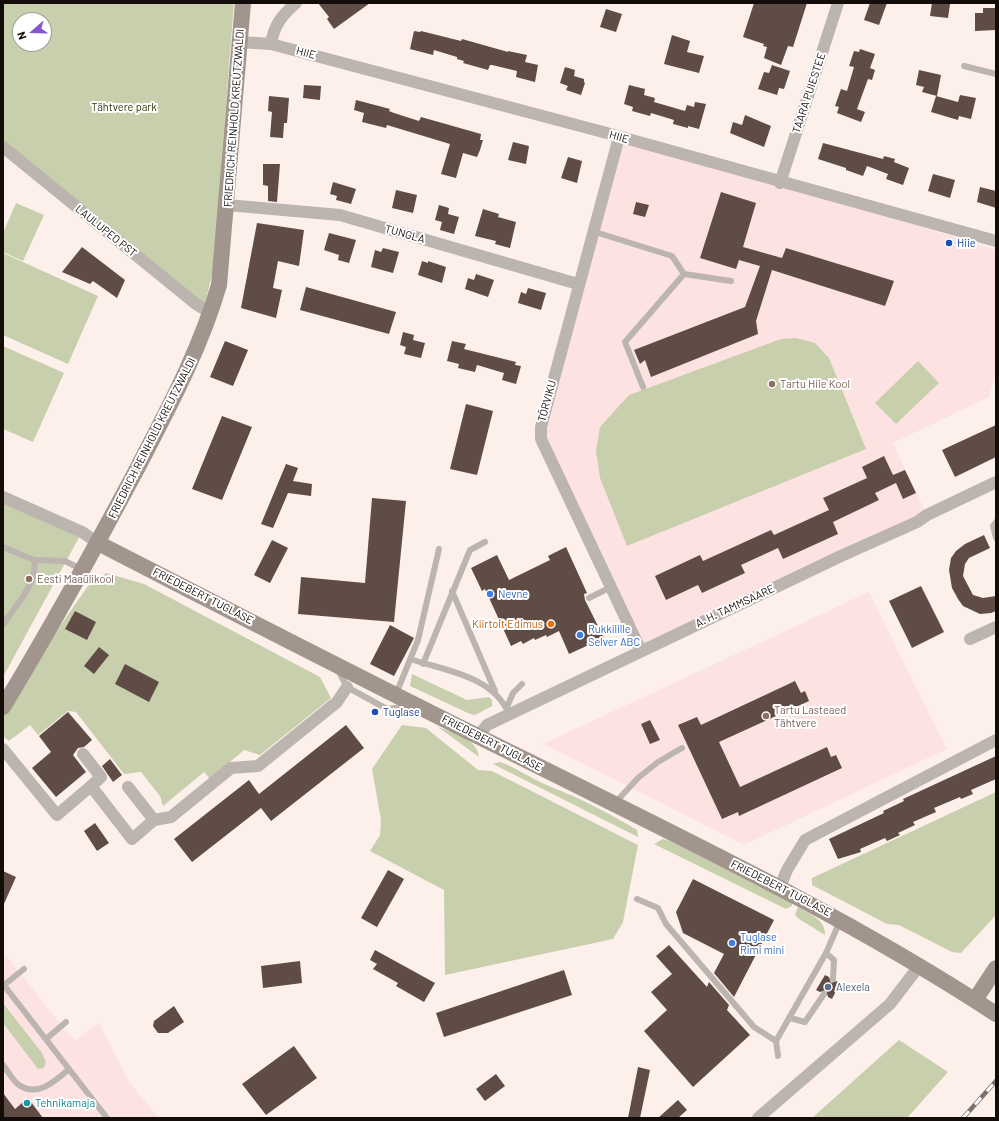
<!DOCTYPE html>
<html>
<head>
<meta charset="utf-8">
<style>
	body { margin:0 }
	#map { position:relative; width:999px; height:1121px; overflow:hidden; background:#fdf0eb; font-family:Barlow,sans-serif }
	canvas { display:block }
	.frame { position:absolute; inset:0; border:4px solid #130c09; pointer-events:none }
	.north { position:absolute; left:12px; top:12px; width:40px; height:40px; box-sizing:border-box; background:#fff; border:1px solid #a19e9d; border-radius:50%; rotate:250deg; font-size:11px; font-weight:700; line-height:16px; text-align:center; color:#130c09 }
	.north::after { content:''; display:block; margin:auto; width:14px; height:18px; background:#8655ce; clip-path:polygon(50% 0,100% 100%,50% 72%,0 100%) }
</style>
</head>
<body>
<div id="map">
<canvas width="999" height="1121"></canvas>
<div class="frame"></div>
<div class="north">N</div>
</div>
<script>
const ctx = document.querySelector('canvas').getContext('2d');
ctx.lineJoin = 'round';
function fill(path, color) {
  ctx.fillStyle = color;
  ctx.fill(path, 'evenodd');
}
function stroke(path, color, width, dash) {
  ctx.strokeStyle = color;
  ctx.lineWidth = width;
  ctx.lineCap = dash ? 'butt' : 'round';
  ctx.setLineDash(dash || []);
  ctx.stroke(path);
}
function label(font, color, halo, rows, align = 'center') {
  ctx.font = font + ' Barlow,sans-serif';
  ctx.lineWidth = 4;
  ctx.setLineDash([]);
  ctx.textBaseline = 'middle';
  ctx.strokeStyle = halo;
  ctx.fillStyle = color;
  for (const [text, x, y, turn = 0] of rows) {
    ctx.save();
    ctx.translate(x, y);
    ctx.rotate((+turn || 0) * Math.PI / 180);
    ctx.textAlign = isNaN(turn) ? turn : align;
    if (halo) ctx.strokeText(text, 0, 0);
    ctx.fillText(text, 0, 0);
    ctx.restore();
  }
}
fill(new Path2D(`
	M619 137 780 183 996 250V371L989 397 893 443 927 515 641 651 541 427Z
	M869 592 947 749 744 845 543 744Z
	M3 955 9 959 66 1031 76 1040 99 1023 129 1082 159 1118H3Z`), '#fde2e2');
fill(new Path2D(`
	M3 3H234L213 270 205 304 3 140ZM20 20H44V44H20Z
	M16 203 44 215 23 261 3 252V233Z
	M3 253 98 296 68 364 3 335Z
	M796 338 815 343 829 358 866 449 627 546 600 478 596 451 600 427 629 395 781 339Z
	M3 346 64 373 33 442 3 429Z
	M918 361 939 383 896 424 875 403Z
	M3 497 82 532 3 677Z
	M106 573 144 584 320 677 331 698 260 755 244 750 210 779 204 772 163 806 160 796 141 772 124 774 76 712 68 711 38 735 30 725 9 741 3 736V713L24 678 88 586Z
	M412 674 467 700 489 697 492 700V706L475 715 470 714 410 686Z
	M402 725 426 728 478 770 492 771 638 845 623 922 613 939 445 975 444 890 370 851 380 835 381 820 372 769Z
	M438 727C453 733 477 738 479 757Z
	M500 762C517 768 532 779 549 786 580 798 609 813 637 830L638 837 493 764Z
	M996 792V915L961 953 952 952 899 925 887 924 812 885V878Z
	M663 839 670 841 783 897 792 903V906L786 909 654 844Z
	M798 907C810 914 826 920 825 935L799 919 795 915Z
	M3 1003 42 1053 46 1062 44 1068 38 1069 3 1023Z
	M899 1040 948 1072 907 1118H812Z`), '#c8cfad');
fill(new Path2D(`
	M318 3H370L334 29 327 19 329 17Z
	M754 3H807L793 47 788 46 781 65 764 58 767 47 763 46 764 44 743 37Z
	M870 3H887L879 25 864 20Z
	M932 3 950 4 948 18 930 16Z
	M983 8H996V30L975 31V13H983Z
	M606 9 622 14 616 32 600 27Z
	M414 31 420 32 421 31 461 41 462 39 508 52V51L527 55 525 62 538 65 535 82 516 77 517 71 492 65H490L488 70 463 63 464 61 457 59V57L434 50 433 55 410 49Z
	M672 35 690 41 687 52 704 56 699 73 664 64Z
	M860 49 875 54 870 68 875 70 872 80 868 79 857 109 865 112 861 122 837 113 839 107 835 106 841 89 847 91 854 67 849 66 854 51 859 52Z
	M772 65 790 71 784 89 779 88 777 95 758 89 764 72 769 73Z
	M565 67 575 70 574 76 584 79V82L585 83 581 95 566 90 568 86 560 83Z
	M919 70 941 75 937 96 922 92 924 87 916 85Z
	M304 85 321 86 320 100 303 98Z
	M629 85 645 89 644 95 655 98 654 102 685 111 687 105 694 107 695 102 706 104 699 129 688 126V128L673 124 674 120 651 113 650 116 632 111 633 107 624 104Z
	M960 95 976 98 971 119 959 116 958 120 931 112 936 96 958 102Z
	M269 96 289 98 287 123H284L283 138 270 137 272 112 268 111Z
	M356 100 390 109 389 111 394 113 419 121 421 117 481 134 480 140H483L480 150 477 157 463 153 456 178 441 174 450 144 387 125 386 128 362 122 364 113 354 110Z
	M745 115 771 126 764 147 730 133 733 122 742 125Z
	M513 142 529 146 526 164 508 160Z
	M823 143 883 159 884 156 895 159 894 162 909 168 903 185 886 179 888 174 867 166 863 176 846 170V168L818 159Z
	M568 157 582 161 577 183 561 178Z
	M263 164H280L277 202 268 201V186L263 185Z
	M933 174 955 180 950 198 928 191Z
	M333 182 356 189 351 204 336 200 337 196 330 194Z
	M980 187 996 191V208L977 202Z
	M396 190 417 195 413 213 392 208Z
	M721 192 756 203 743 247 782 258 786 248 894 281 885 306 772 270 756 321 758 334 651 377 645 360 640 364 634 350 745 307 760 266 739 260 736 269 700 258Z
	M636 202 649 205 645 217 633 214Z
	M439 205 449 208 448 214 459 217 454 234 440 230 442 222 435 220Z
	M483 209 499 214 498 217 516 222 510 248 495 244 496 241 475 236Z
	M257 223 304 230 299 266 278 261 273 288 282 290 276 318 241 308Z
	M329 233 356 240 349 263 338 260 339 255 324 250Z
	M82 247 125 280 117 298 93 281 90 284 62 272Z
	M383 248 399 252 393 273 371 267 375 250 381 252Z
	M422 261 428 263V261L446 267 442 283 418 275Z
	M476 274 494 280 488 297 465 289 468 278 474 280Z
	M306 287 396 312 389 334 300 310Z
	M528 288 546 293 541 310 518 303 521 292 526 294Z
	M403 332 414 335 413 340 425 343 421 358 404 354 406 347 400 345Z
	M225 341 248 350 233 386 210 377Z
	M452 341 466 344 464 349 516 362 515 365 521 366 516 384 502 380 504 373 477 365 475 372 458 368 459 364 447 361Z
	M466 404 493 411 477 475 450 469Z
	M222 416 252 427 222 500 192 489Z
	M996 425V457L955 477 942 450Z
	M884 456 893 475 905 470 916 493 903 499 896 483 875 493 879 500 833 522 838 534 783 559 778 548 741 565 745 573 702 593 698 585 666 600 655 576 700 555 703 561 771 530 774 535 829 510 823 498 867 478 862 467Z
	M286 464 298 468 293 481 312 484 311 496 288 493 273 528 261 524Z
	M372 498 406 501 394 622 298 614 301 577 365 583Z
	M984 535 990 548 969 558 965 564 963 576 973 595 983 598 996 596V611L991 613 980 614 963 606 958 599 952 588 949 570 951 558 956 551 965 544Z
	M272 540 288 548 270 583 254 575Z
	M566 547 587 593 584 594 585 600 604 638 569 654 559 631 547 637 546 635 535 640 534 638 523 644 521 641 511 646 485 589 482 591 471 568 497 555 509 580 550 560 548 556Z
	M921 586 944 632 912 648 889 601Z
	M75 611 96 622 87 640 65 629Z
	M390 625 414 638 394 676 370 664Z
	M99 647 109 655 94 674 84 666Z
	M125 664 159 682 149 702 115 684Z
	M795 681 801 693 805 691 809 701 719 742 740 787 827 747 831 757 836 755 842 768 739 816 738 812 722 819 678 725 697 717 701 725Z
	M68 712 92 740 84 747 78 748 73 755 86 772 56 797 32 768 51 752 39 736Z
	M650 720 660 740 650 744 641 724Z
	M346 725 364 748 271 821 261 808 192 862 174 839 249 780 259 794Z
	M996 756V779L971 790 973 794 961 799 960 797 934 808 936 812 913 822 915 825 898 833 900 835 887 841 885 838 860 849 861 852 838 859 829 839 884 813 883 811 904 801 903 799Z
	M110 759 122 775 113 782 102 766Z
	M95 823 109 843 97 851 84 831Z
	M388 870 404 879 377 927 361 918Z
	M3 871 16 877 3 906Z
	M693 879 774 920 734 997 714 973 724 954 683 933 676 912Z
	M669 945 707 987 709 982 729 1005 727 1010 750 1035 693 1087 644 1031 667 1010 651 992 672 974 656 956Z
	M375 950 435 983 424 1002 396 986 398 983 373 969 377 964 370 960Z
	M300 961 302 983 263 988 261 966Z
	M564 970 572 995 444 1037 436 1013Z
	M825 975 829 977 831 983 837 981 840 983 832 999 828 997 826 990 820 992 816 990Z
	M174 1006 184 1022 168 1033H158L153 1026 154 1021Z
	M294 1046 317 1078 266 1115 242 1084Z
	M638 1067 650 1070 640 1118H628Z
	M496 1074 505 1086 485 1101 476 1089Z
	M3 1093 15 1109 28 1098 43 1118H3Z
	M678 1100 687 1110 678 1118H658Z`), '#5e4c45');
stroke(new Path2D(`
	M964 66 996 74
	M592 231 672 256 684 274 731 281
	M643 387 625 342 684 274
	M996 522 993 526 996 538
	M3 547 34 560 65 561 81 569
	M452 591 495 691
	M589 598 611 587
	M3 625C15 605 38 585 34 560
	M410 659C447 671 493 676 509 714
	M423 664 470 550 485 542
	M338 670 347 687 387 709 409 706
	M396 694 418 640 439 549
	M507 707 513 693 522 684
	M615 803 638 778 658 762 682 748
	M637 899 658 908 666 924 754 1027 776 1041 826 953 840 921
	M826 953 834 960 833 979
	M3 984 107 1118
	M4 985 24 969
	M790 1018 805 1022 824 994
	M46 1039 66 1022
	M776 1041 778 1056
	M3 1065C8 1071 13 1081 19 1085 38 1098 56 1080 69 1069`), '#bcb4af', 6);
stroke(new Path2D(`
	M240 42 271 44 603 132 996 241
	M271 44C274 25 282 15 296 3
	M619 137 541 427V439L641 651
	M3 147 196 304 211 313
	M780 183 838 3
	M227 205 340 215 578 284
	M3 497 82 532 98 543
	M970 639 996 627
	M478 736 487 725 841 556 917 522 927 515 996 482
	M3 749 57 815 91 786 132 839 154 820 171 817 231 768 258 766 337 702 347 687
	M83 754 101 777 91 786
	M128 787 154 820
	M780 887 787 870 805 840 996 740
	M758 1118 890 1004 919 966`), '#bcb4af', 12);
stroke(new Path2D(`
	M98 543C242 617 385 691 530 762 688 841 848 917 996 1014
	M3 707C51 628 95 548 138 467 169 407 200 350 219 285L243 3
	M975 1000 996 968`), '#a1958d', 16);
const rail = new Path2D(`
	M963 1118 996 1081`);
stroke(rail, '#7b716d', 4.5);
stroke(rail, '#fff', 3, [9]);
for (const [x, y, r, color] of [
	[949,243,4,"#1a4fb4"],
	[772,384,4,"#8d6e63"],
	[29,579,4,"#8d6e63"],
	[490,594,4,"#3f7fe0"],
	[551,624,4,"#e8710a"],
	[580,635,4,"#3f7fe0"],
	[375,712,4,"#1a4fb4"],
	[766,716,4,"#8d6e63"],
	[732,943,4,"#3f7fe0"],
	[828,987,4,"#5c6f8a"],
	[27,1103,4,"#0f9aa8"]
]) {
  const dot = new Path2D();
  dot.arc(x, y, r, 0, 2 * Math.PI);
  ctx.fillStyle = color;
  ctx.fill(dot);
  stroke(dot, '#fff', 1.5);
}
label('11px', '#130c09', '#fff', [
	["HIIE",306,53,15],
	["TAARA PUIESTEE",809,93,-72],
	["FRIEDRICH REINHOLD KREUTZWALDI",234,118,-86],
	["HIIE",619,137,16],
	["LAULUPEO PST",106,231,39],
	["TUNGLA",405,234,16],
	["TÕRVIKU",547,401,-75],
	["FRIEDRICH REINHOLD KREUTZWALDI",152,438,-63],
	["FRIEDEBERT TUGLASE",203,596,27],
	["A. H. TAMMSAARE",735,606,-25],
	["FRIEDEBERT TUGLASE",492,743,27],
	["FRIEDEBERT TUGLASE",781,888,27]
]);
label('11px', '#31360a', '#fff', [
	["Tähtvere park",124,107]
]);
label('11px', '#164399', '#fff', [
	["Hiie",957,243],
	["Tuglase",383,712]
], 'left');
label('11px', '#785e54', '#fff', [
	["Tartu Hiie Kool",780,384],
	["Eesti Maaülikool",37,579],
	["Tartu Lasteaed",774,710],
	["Tähtvere",774,723]
], 'left');
label('11px', '#366cbe', '#fff', [
	["Nevne",498,594],
	["Rukkilille",588,629],
	["Selver ABC",588,642],
	["Tuglase",740,937],
	["Rimi mini",740,950]
], 'left');
label('11px', '#c56008', '#fff', [
	["Kiirtoit Edimus",543,624]
], 'right');
label('11px', '#4e5e75', '#fff', [
	["Alexela",836,987]
], 'left');
label('11px', '#0d838f', '#fff', [
	["Tehnikamaja",35,1103]
], 'left');
</script>
</body>
</html>
